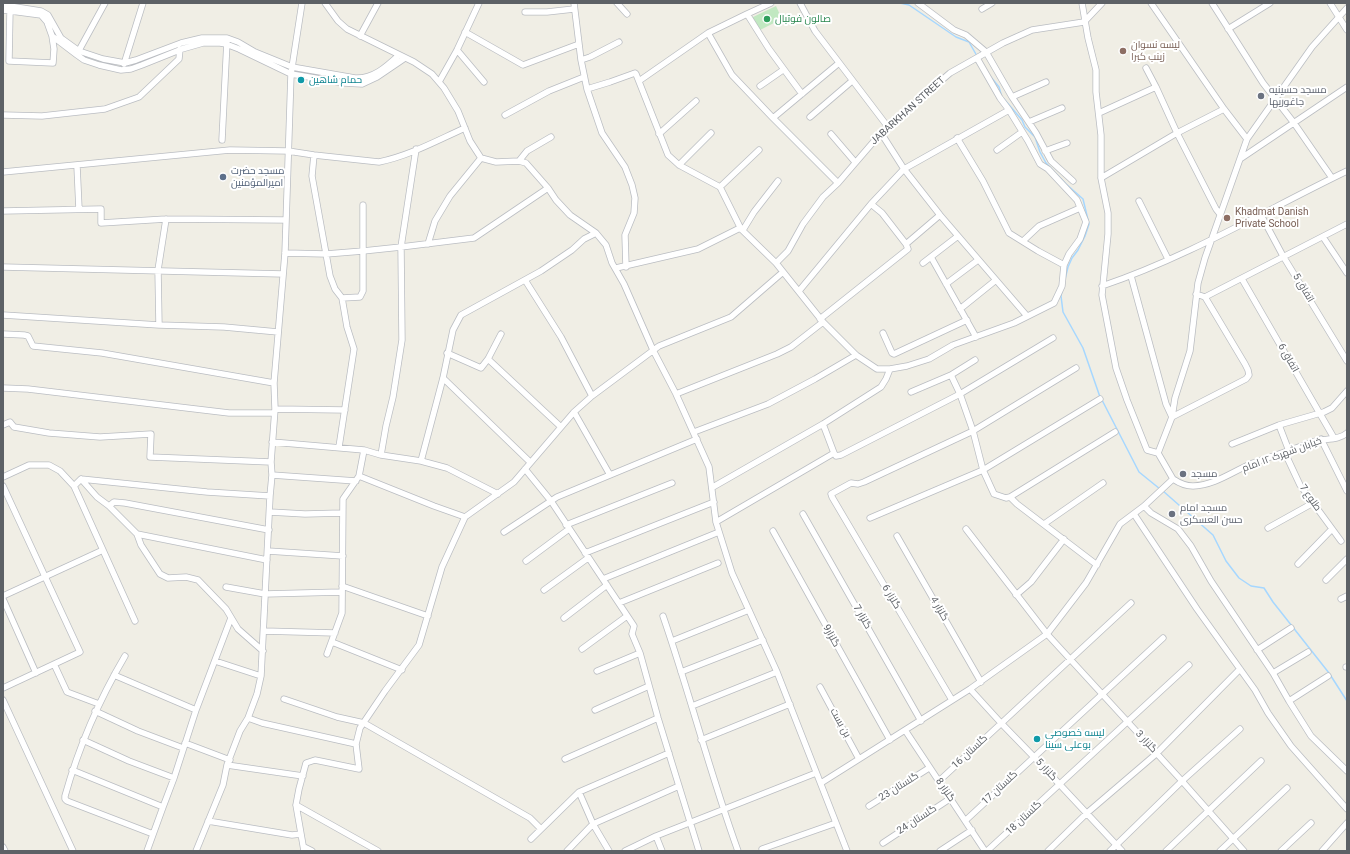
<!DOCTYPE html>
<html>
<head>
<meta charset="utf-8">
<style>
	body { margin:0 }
	#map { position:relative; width:1350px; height:854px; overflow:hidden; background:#f0eee5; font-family:Roboto,sans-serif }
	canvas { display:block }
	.frame { position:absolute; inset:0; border:4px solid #5d6166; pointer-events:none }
</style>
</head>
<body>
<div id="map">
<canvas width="1350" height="854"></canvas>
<div class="frame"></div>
</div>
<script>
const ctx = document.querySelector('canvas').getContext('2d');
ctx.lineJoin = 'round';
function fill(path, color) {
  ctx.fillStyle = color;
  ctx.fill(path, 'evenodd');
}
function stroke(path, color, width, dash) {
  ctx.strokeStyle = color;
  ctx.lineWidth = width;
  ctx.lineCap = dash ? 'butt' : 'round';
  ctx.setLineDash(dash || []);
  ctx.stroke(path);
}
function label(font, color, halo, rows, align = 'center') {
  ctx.font = font + ' Roboto,Cairo,sans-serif';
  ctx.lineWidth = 4;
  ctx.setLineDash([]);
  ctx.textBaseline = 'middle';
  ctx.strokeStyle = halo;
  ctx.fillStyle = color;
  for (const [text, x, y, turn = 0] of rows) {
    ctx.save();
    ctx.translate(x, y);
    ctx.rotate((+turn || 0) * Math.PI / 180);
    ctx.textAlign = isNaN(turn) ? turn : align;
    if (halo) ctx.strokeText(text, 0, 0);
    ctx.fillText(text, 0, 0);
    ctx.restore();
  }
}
fill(new Path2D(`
	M776 6 782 19 758 31 751 18Z`), '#c1e8c1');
stroke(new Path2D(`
	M900 3 909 5 956 37 969 42 977 56
	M990 76 999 87 1001 94
	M1004 99 1022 120 1025 127 1035 137 1040 152 1046 163 1066 184 1083 199 1089 224 1085 236 1078 250 1072 258 1068 267 1065 279
	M1062 291 1061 296 1063 312 1083 348 1100 397
	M1102 400 1139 472 1160 489
	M1163 491 1213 535 1226 561 1239 578 1251 586 1264 588 1273 602 1329 673 1347 701`), '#a6d7ff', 1.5);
const street = new Path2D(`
	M325 3 338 21 347 29 414 62 432 74 444 88 458 111 470 141 481 158 496 162 519 161 526 163 548 188 556 200 570 215 596 233 606 245 612 263 624 284 653 350 676 394 709 467 716 522 732 573 777 672 847 851
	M574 3 581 60 587 89 602 133 625 167 632 185 635 198 634 213 625 235 626 267
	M617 3 627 14
	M800 3 815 31 888 127
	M918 3 954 30 966 35 986 52 1012 97 1036 133 1051 161 1073 181
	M1082 3 1088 38 1096 70V92L1101 135V178L1108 213V234L1102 295 1116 368 1127 400 1147 450 1158 453 1173 479
	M1151 3 1224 109 1247 139
	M1212 3 1263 83 1294 123 1332 178
	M1330 3 1347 30
	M3 5 41 11 48 15 61 38 79 51 103 59 125 63 136 60 181 43 202 38H227L238 42 255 52 292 67 355 78C373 79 386 67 399 55
	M982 9 992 3
	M3 10 41 15 47 22 52 36 77 55 84 60 99 65 121 70 131 69 142 65 182 49 203 43H220L226 44 239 49 291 74 344 83 362 84 377 77 405 58
	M10 10 9 61 53 63 54 49 52 36
	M525 12H547L574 9
	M747 14 769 49 802 94
	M1084 22 1102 3
	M1228 29 1270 3
	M465 32 523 65 579 44
	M708 33 732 75 773 118 838 183
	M360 36 378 3
	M457 50 484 82
	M77 54 105 3
	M581 60 590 57 619 42
	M124 64 143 3
	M1146 68 1156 87 1177 133 1216 209 1220 214
	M639 81 708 33 747 14 771 3
	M439 82 457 50 479 3
	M760 86 783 70
	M587 89 610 82 635 73 636 74 668 155 679 165 720 187 741 229
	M1012 97 1046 82
	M1099 113 1156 87
	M3 115 42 116 105 109 139 97 179 59 180 49
	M505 115 549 91 584 77
	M810 117 852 81
	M773 118 839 63
	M1029 122 1062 108
	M881 133 904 169 940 215 1027 316
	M659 134 696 101
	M831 134 855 162
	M957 138 983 181 1009 233 1038 251 1064 265
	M222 140 227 41
	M997 150 1022 132
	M1045 151 1067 143
	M314 155 312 176 330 276 335 289 342 298 347 327 354 349 339 447
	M1240 159 1347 87
	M519 161 527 151 551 137
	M679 165 711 133
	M77 166 79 209
	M3 172 230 150 288 151 314 155 379 162C409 156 438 140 465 128
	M1101 178 1177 133 1224 109
	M720 187 759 150
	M1139 201 1168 259
	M3 211 101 209V223L166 219 286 220
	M1261 215 1283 256 1347 361
	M743 230 754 212 778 181
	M1323 237 1347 273
	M1023 241 1039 226 1080 208
	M428 244 435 221 450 196 481 158
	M906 244 940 215
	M285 253 326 254 363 251 401 247 474 238 548 188
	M931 257 976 337
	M776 263 788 251 803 224 823 197 838 183 881 133 950 73 1003 43 1032 30 1084 22
	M923 263 958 236
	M3 267 283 274
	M616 268 698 249 738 229H741L776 263 823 322 856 355 877 369H890L907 366 929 359 953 345 1014 323 1054 303 1062 286 1064 265 1069 254 1080 239 1086 222 1077 200 1048 169 1040 164 1028 141 1009 110 1000 98 977 58
	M1131 276 1166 404 1172 417 1246 379 1249 375 1248 370 1245 364 1205 297
	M1242 279 1334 438
	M525 280 561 337 592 396
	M946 284 978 260
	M1102 286C1188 257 1266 210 1347 171
	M799 291 871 204 904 169 1009 110
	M1196 294 1205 297 1347 224
	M342 298 360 297 363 291V205
	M960 309 996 280
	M3 315 159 325 224 327 278 332
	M820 319 908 249 906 244 882 213 871 204
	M159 325 158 270 166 219
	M883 333 892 353 894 354 967 320
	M3 334 24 335 28 336 33 346 102 353 274 383
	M447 353 481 368 488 359 501 334
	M488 359 561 427
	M951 375 960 394 973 431 983 470 994 494 1006 498 1010 497 1017 504 1097 565
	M443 378 530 462
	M3 388 28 389 229 413H274
	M911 392 951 375 975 360
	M676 394 777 354 791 347 823 322
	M275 409 345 410
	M574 412 610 475
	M823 424 834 453 836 456 841 455 960 394 1053 338
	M3 425 10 422 14 427 49 433 100 437 151 434 150 457 271 462
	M1279 425 1289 451
	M694 432 768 404 815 379 856 355
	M1321 439 1347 491
	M272 442 364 450 381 455 421 461 447 468 498 494
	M1232 444 1279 425 1324 412 1332 408 1347 391
	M1158 453 1172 417 1175 398 1190 351 1198 283 1205 258 1247 139 1312 47 1347 8
	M1285 453 1300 485 1341 541
	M381 455 386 426 393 397 402 340 401 247 416 149
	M421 461 443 378 453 330 461 315 541 271 572 250 584 239 596 233
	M525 469 551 501 634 626 632 634 640 653 658 718 699 851
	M272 475 356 481
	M359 476 434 506 465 517
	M3 477 29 465H49L60 471 74 486 135 621
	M81 479 97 497 109 506 137 534 141 545 160 574 168 578 186 577 198 580 226 609 238 629 263 651
	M1173 479C1179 483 1185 486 1193 486 1216 485 1233 471 1253 463 1273 456 1292 450 1312 442 1323 438 1338 441 1347 433
	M3 486 80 652 3 688
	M74 486 81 479 207 492 270 496
	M713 487 823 424 881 387 886 379 890 369
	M1010 497 1115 432
	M109 506 114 502 125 503 269 530
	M1144 506 1151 513 1178 529 1191 546 1211 581 1273 673 1289 701 1311 736 1347 771
	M270 512 305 514 342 513
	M803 514 921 721
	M1134 514 1197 609 1255 690 1268 713 1291 746 1347 809
	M870 518 983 470 1100 399
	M716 522 834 453
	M1044 524 1103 483
	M566 525 672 483
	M1268 528 1313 503
	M966 529 1047 634 1182 781 1244 851
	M773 531 890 740
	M504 532 557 497 697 439
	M137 534 267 560
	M897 536 981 682
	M268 551 343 556
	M585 553 714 502
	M526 561 569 529
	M1298 564 1332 529
	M603 579 719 532
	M1326 580 1347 559
	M342 586 428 616
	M226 587 265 594 341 592
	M544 590 588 558
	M1016 595 1031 582 1064 539
	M3 596 103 550
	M3 599 36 673
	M1341 599 1347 596
	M619 603 718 563
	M663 616C690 694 710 774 738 851
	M564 618 607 585
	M264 631 335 633
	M672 641 749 610
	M332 642 402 670
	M582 649 627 616
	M1257 650 1291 628
	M327 654 342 613 343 499 359 476 364 450
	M125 656C99 700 79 746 65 796V799L67 801 153 834
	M215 661 261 676
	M54 664 67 692 99 704
	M1346 667H1347
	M597 671 640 653
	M681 672 763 640
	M1273 673 1308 652
	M114 675 196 710
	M820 687 859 759
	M970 689 1001 723 1034 757 1122 851
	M284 699 337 717 364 723 530 818 541 829
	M3 700 73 851
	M952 700 832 497 831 494 851 483 858 484 864 482 973 431 1076 368
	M1289 701 1328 676
	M692 706 777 672
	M595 710 649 686
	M95 711 138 731 183 748
	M248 718 262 723 356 744
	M905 730 985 851
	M83 740 129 761 174 778
	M701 740 790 704
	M185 743 230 760
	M565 759 658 718
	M227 765 303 776
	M72 770 163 807
	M939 781 1131 603
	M821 783 970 689 1047 634 1086 583 1120 524 1144 506 1173 479
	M579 792 593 824 609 851
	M296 805 378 851
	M869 806 929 768
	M966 820 1163 638
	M208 821 292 835 301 834
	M656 836 662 851
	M531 839 579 792 669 753
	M883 843 951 798
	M3 847 5 851
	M304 847 312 851
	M762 849 836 823
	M147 851 163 807 174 778 196 710 231 618
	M196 851 223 785 227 765 240 731 248 718 257 694 261 676 270 496 272 475 271 462 275 409 274 383 285 253 291 74 302 3
	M304 851 296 805 299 789 306 763 315 760 359 769 356 744 360 728 385 691 419 645 442 567 465 517 514 482 574 412 592 396 659 346 731 317 783 272
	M567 851 593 824 679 786
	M625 851 656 836 816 773
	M940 851 972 830
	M987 851 1189 665
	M1048 851 1087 813 1156 754 1240 669
	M1110 851 1182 781 1240 729
	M1166 851 1261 761
	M1220 851 1287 788
	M1281 851 1311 823
	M1322 851 1347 823`);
stroke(street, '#babdc2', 7);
stroke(street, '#fff', 5.5);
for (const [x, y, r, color] of [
	[767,19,4,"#2e9e5b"],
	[1123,51,4,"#8d6e63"],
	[301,80,4,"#0f9aa8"],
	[1261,96,4,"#6b7280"],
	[223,177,4,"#5c6f8a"],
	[1227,218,4,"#8d6e63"],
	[1183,474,4,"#6b7280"],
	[1172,514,4,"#6b7280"],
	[1037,739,4,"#0f9aa8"]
]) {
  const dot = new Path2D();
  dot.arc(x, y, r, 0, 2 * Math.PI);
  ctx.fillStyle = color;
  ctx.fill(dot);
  stroke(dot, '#fff', 1.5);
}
label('10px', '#27864d', '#fff', [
	["صالون فوتبال",775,19]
], 'left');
label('10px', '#785e54', '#fff', [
	["لیسه نسوان",1131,45],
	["زینب کبرا",1131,57],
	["Khadmat Danish",1235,212],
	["Private School",1235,224]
], 'left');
label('10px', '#0d838f', '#fff', [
	["حمام شاهین",309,80],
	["لیسه خصوصی",1045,733],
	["بوعلی سینا",1045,745]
], 'left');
label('10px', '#5b616d', '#fff', [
	["مسجد حسینیه",1269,90],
	["جاغوریها",1269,102],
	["مسجد",1191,474],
	["مسجد امام",1180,508],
	["حسن العسکری",1180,520]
], 'left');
label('10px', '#5d6166', '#fff', [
	["JABARKHAN STREET",908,111,-42],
	["اتفاق 5",1303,288,59],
	["اتفاق 6",1288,358,60],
	["خیابان شهرک ۱۲ امام",1282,455,-20],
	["طلوع 7",1310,498,55],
	["گلزار 6",891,597,59],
	["گلزار 4",939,609,60],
	["گلزار 7",862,617,60],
	["گلزار9",831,636,61],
	["بن بست",840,723,61],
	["گلزار 3",1146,742,47],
	["گلستان 16",970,752,-43],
	["گلزار 5",1046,770,47],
	["گلستان 23",899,787,-32],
	["گلستان 17",1000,788,-43],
	["گلزار 8",945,790,55],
	["گلستان 18",1024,818,-43],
	["گلستان 24",917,820,-33]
]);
label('10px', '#4e5e75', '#fff', [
	["مسجد حضرت",231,171],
	["امیرالمؤمنین",231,183]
], 'left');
</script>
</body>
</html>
